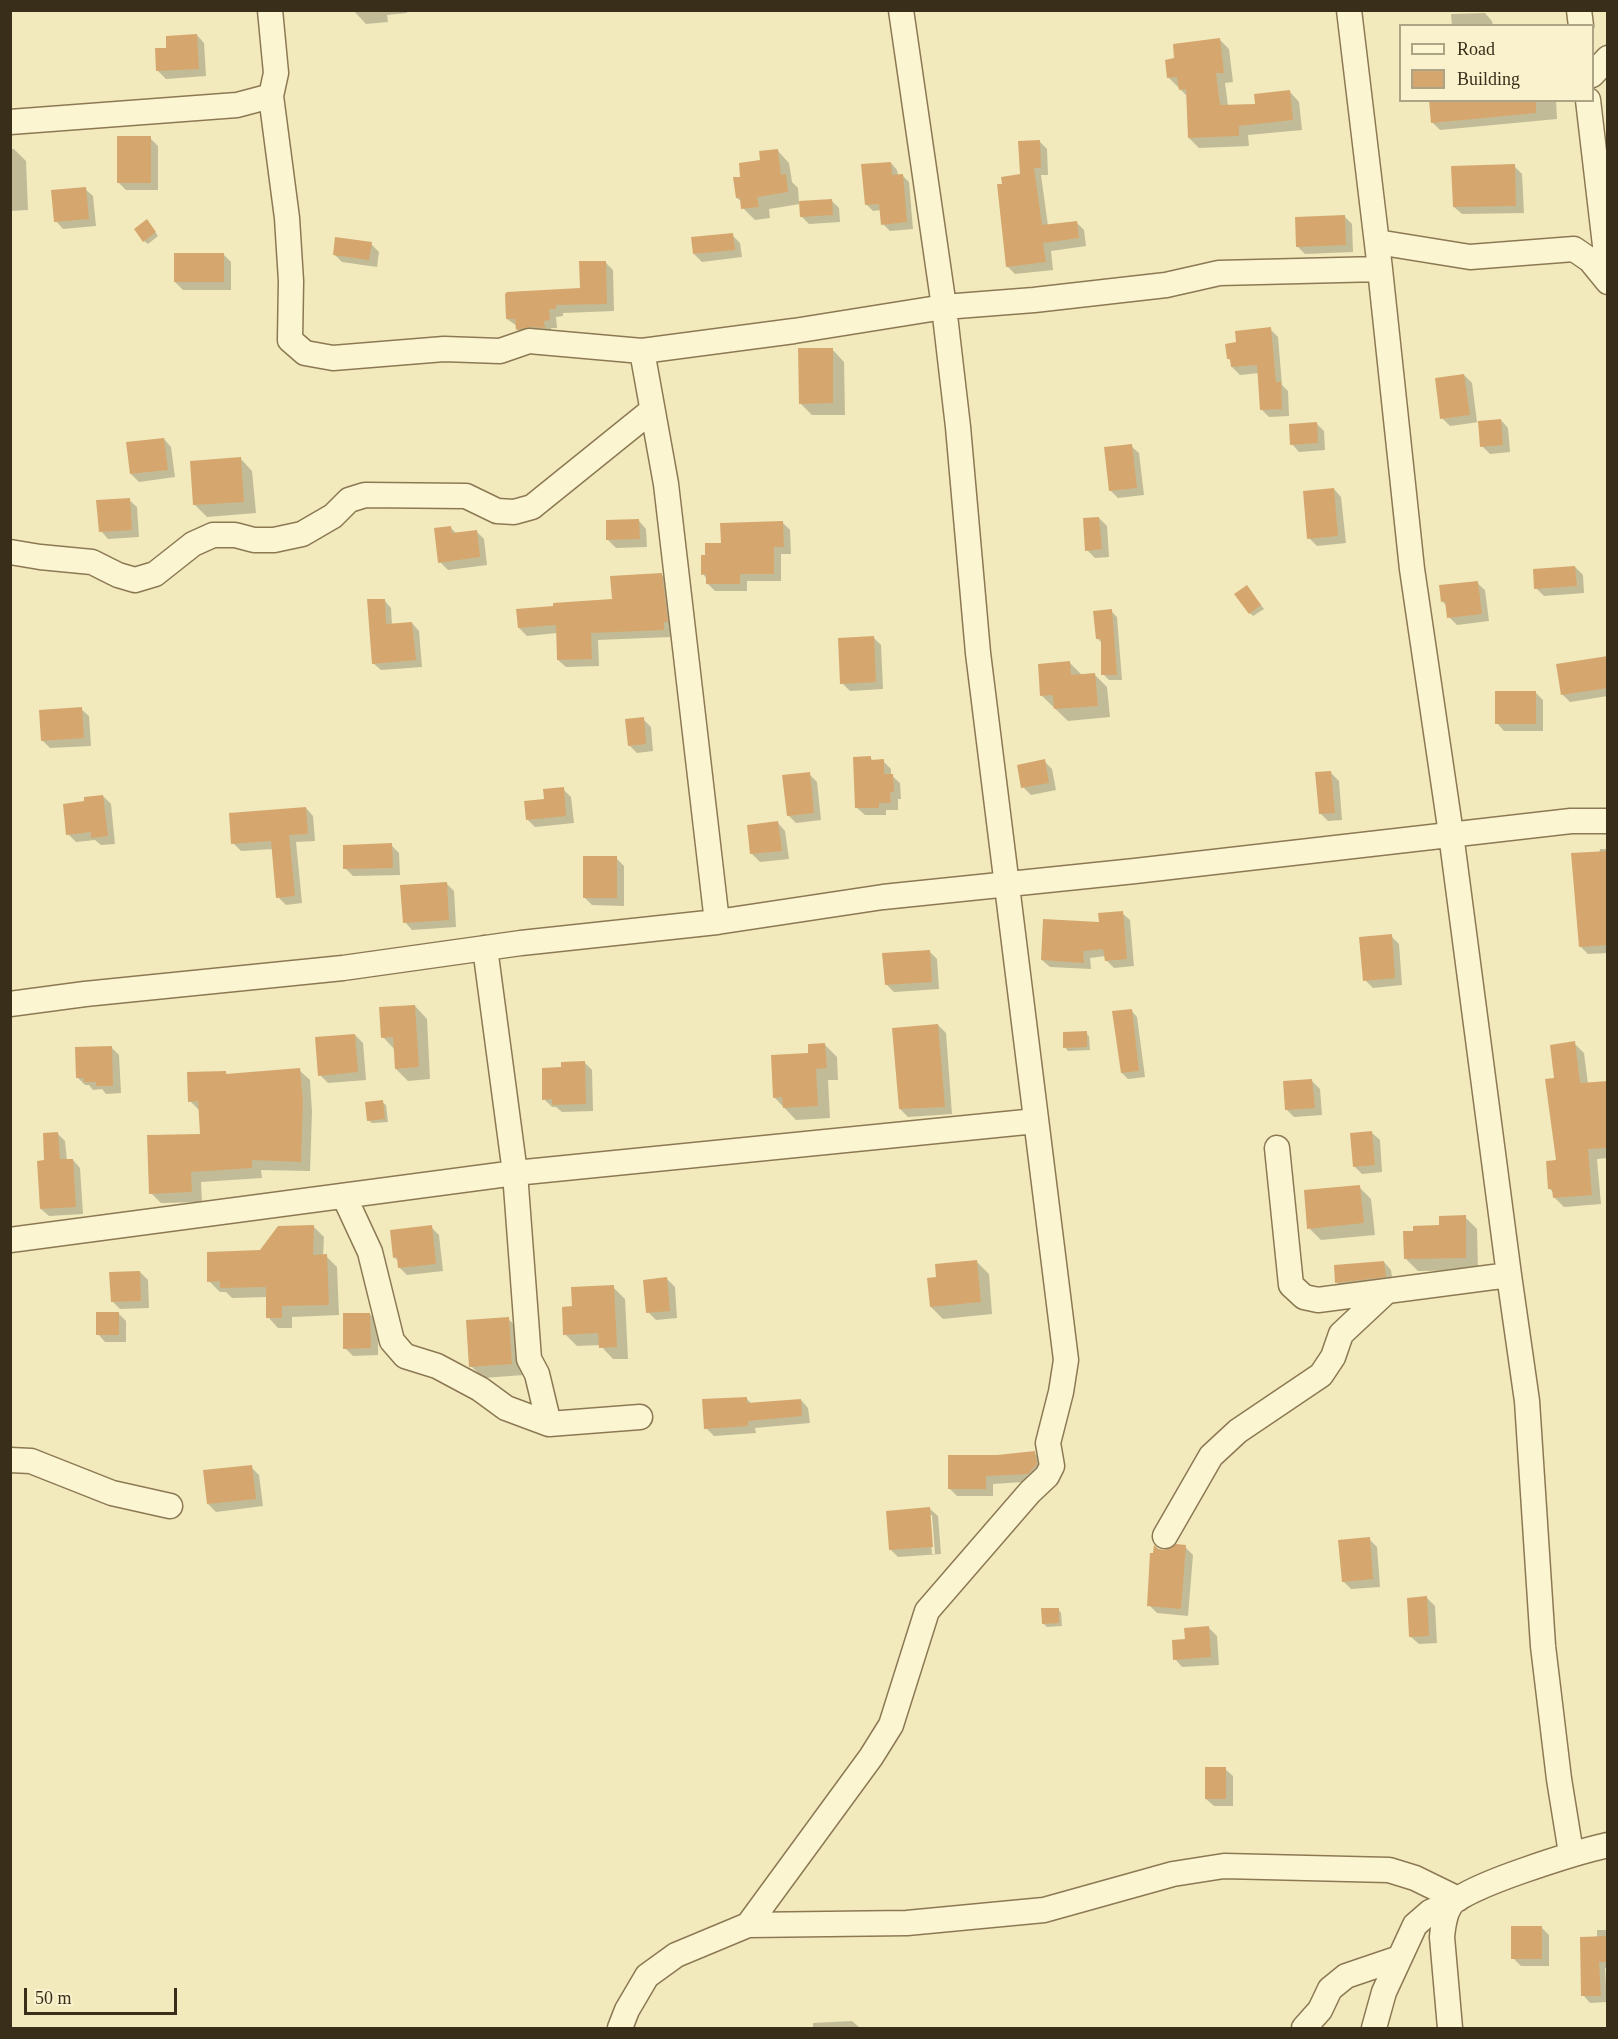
<!DOCTYPE html>
<html>
<head>
<meta charset="utf-8">
<style>
	body { margin:0 }
	#map { position:relative; width:1618px; height:2039px; overflow:hidden; background:#f2eabd; font-family:"Times New Roman",serif }
	canvas { display:block }
	.frame { position:absolute; inset:0; border:12px solid #392e1a; pointer-events:none }
	.legend { position:absolute; left:1399px; top:24px; width:195px; height:78px; box-sizing:border-box; background:#f9f2cd; border:2px solid #aca485; margin:0; padding:8px 10px; list-style:none; font-size:18px; color:#392e1a }
	.legend li { display:flex; align-items:center; gap:12px; height:30px }
	.legend b { width:30px; border:2px solid #aca485 }
	.scale { position:absolute; left:24px; top:1988px; width:153px; height:27px; box-sizing:border-box; border:3px solid #392e1a; border-top:0; padding-left:8px; font-size:18px; line-height:21px; white-space:nowrap; color:#392e1a; -webkit-text-stroke:4px #f9f2cd; paint-order:stroke }
</style>
</head>
<body>
<div id="map">
<canvas width="1618" height="2039"></canvas>
<div class="frame"></div>
<ul class="legend">
<li><b style="height:8px;background:#fcf5d1"></b>Road</li>
<li><b style="height:16px;background:#d5a76e"></b>Building</li>
</ul>
<div class="scale">50 m</div>
</div>
<script>
const ctx = document.querySelector('canvas').getContext('2d');
ctx.lineJoin = 'round';
function fill(path, color) {
  ctx.fillStyle = color;
  ctx.fill(path, 'evenodd');
}
function stroke(path, color, width, dash) {
  ctx.strokeStyle = color;
  ctx.lineWidth = width;
  ctx.lineCap = dash ? 'butt' : 'round';
  ctx.setLineDash(dash || []);
  ctx.stroke(path);
}
fill(new Path2D(`
	M353 10H407V13L387 15 388 22 366 24Z
	M1485 13 1492 21 1493 26H1452L1451 14Z
	M197 35 204 43 206 76 166 79 158 71 168 49Z
	M1220 40 1229 49 1233 82 1225 83 1228 106 1257 105 1290 92 1299 102 1302 130 1248 135 1249 146 1199 148 1189 138 1188 97 1168 77 1176 60Z
	M1431 100H1556L1557 119 1440 130 1432 122Z
	M150 138 158 146V190H126L118 182Z
	M1039 141 1047 149 1048 175H1041L1048 226 1076 222 1084 230 1086 246 1051 251 1053 270 1015 274 1007 266 1021 175Z
	M10 149H14L26 161 28 210 10 211Z
	M777 150 789 163 792 182 798 188 799 203 831 200 839 208 840 222 809 224 801 216 800 204 769 209 770 218 755 220 743 208 742 202 737 198 742 178Z
	M891 163 897 170 898 175H902L909 182 913 229 890 231 883 224 881 210 873 211 866 204Z
	M1514 166 1522 174 1524 213 1462 214 1454 207Z
	M85 189 93 196 96 226 63 229 56 221Z
	M1344 216 1352 224 1353 252 1305 254 1297 246Z
	M150 225 158 236 148 244 144 241Z
	M732 235 740 243 742 257 702 262 694 254Z
	M371 244 379 252 377 267 342 262 334 254Z
	M223 254 231 262V290H183L175 282Z
	M605 262 613 270 614 311 563 313V316L556 317 557 328H551L552 335 525 337 517 329V326L507 319 581 289Z
	M1270 329 1278 337 1282 385 1288 391 1289 416 1269 417 1261 409 1259 373 1240 375 1232 367V362L1228 358 1238 344Z
	M832 349 844 362 845 415H812L800 403Z
	M1464 375 1472 383 1477 422 1501 420 1508 428 1510 452 1490 454 1482 446 1479 422 1450 426 1442 418Z
	M1316 423 1324 431 1325 450 1299 452 1292 444Z
	M164 439 171 447 175 477 139 482 131 474Z
	M1131 446 1139 453 1144 495 1118 498 1110 490Z
	M240 458 252 471 256 513 207 517 195 505Z
	M1334 489 1341 497 1346 543 1317 546 1309 538Z
	M129 500 137 507 139 537 108 539 101 531Z
	M1099 518 1107 526 1109 557 1095 558 1087 550Z
	M639 521 646 529 647 547 616 548 608 540Z
	M782 522 790 530 791 554H781V581H747V591H715L708 584 707 579 703 574 707 556 723 545Z
	M451 528 457 534 476 531 484 539 487 565 448 570 440 562Z
	M1575 567 1583 575 1584 593 1544 596 1536 588Z
	M661 574 669 582 671 637 598 640 599 666 566 667 558 660 557 633 527 636 519 628 614 601Z
	M1477 583 1485 590 1489 621 1457 625 1449 617 1447 606 1442 601Z
	M1250 591 1264 609 1253 616 1250 613Z
	M384 600 391 608 392 625 412 623 419 631 422 667 381 670 373 663Z
	M1111 611 1117 617 1122 680H1109L1103 674 1102 643 1098 639Z
	M873 637 881 645 883 689 850 691 842 683Z
	M1608 657V696L1570 702 1562 694Z
	M1069 662 1082 675H1095L1107 687 1110 717 1068 721 1042 696Z
	M1535 692 1543 700V731H1504L1497 723Z
	M81 709 89 716 91 746 50 748 42 740Z
	M643 719 651 727 653 751 637 753 629 745Z
	M870 758 874 761H883L891 769V775L900 783 901 799H898V810H886V815H865L857 808Z
	M1044 761 1052 769 1056 790 1031 795 1023 787Z
	M1331 773 1339 781 1342 820 1328 821 1320 813Z
	M809 774 817 782 821 820 796 823 788 815Z
	M563 789 571 797 574 823 535 827 527 819 546 800Z
	M103 796 111 804 115 844 101 845 95 840 76 842 68 834 86 802Z
	M306 808 313 816 315 841 296 842 302 903 286 905 278 897 273 849 241 851 233 843Z
	M778 823 785 831 789 859 760 862 752 854Z
	M391 845 399 853 400 875 353 876 345 868Z
	M1600 849H1608V953L1588 954 1580 946Z
	M616 858 624 866V906L592 905 584 897Z
	M446 883 454 891 456 927 412 930 405 922Z
	M1122 913 1130 920 1134 966 1114 968 1106 960V956L1090 958 1091 969 1050 967 1042 960Z
	M1391 936 1399 944 1402 985 1373 988 1365 980Z
	M929 951 937 959 939 989 894 992 886 984Z
	M415 1006 427 1019 430 1079 408 1081 396 1069 395 1050 383 1037Z
	M1131 1010 1137 1017 1145 1077 1128 1079 1122 1073Z
	M938 1025 946 1033 952 1114 908 1117 900 1109Z
	M1086 1033 1089 1036 1090 1050 1068 1051 1065 1047Z
	M355 1035 363 1043 366 1080 328 1083 320 1075Z
	M1574 1043 1584 1053 1588 1084 1608 1083V1158L1597 1159 1601 1204 1564 1207 1554 1197V1193L1550 1189 1557 1162 1556 1079Z
	M825 1045 837 1057 838 1080H828L830 1118 796 1120 774 1097 810 1054Z
	M111 1047 119 1055 121 1093 106 1094 102 1089 93 1090 89 1085H85L77 1077Z
	M584 1062 592 1070 593 1111 562 1112 556 1107H552L544 1099 562 1069Z
	M299 1070 310 1080 312 1112 310 1171 261 1170 262 1178 201 1182 202 1202 161 1203 151 1193 201 1135 200 1111 190 1101 225 1072 229 1076Z
	M1312 1081 1320 1089 1322 1115 1294 1117 1286 1109Z
	M382 1102 386 1105 388 1122 372 1123 368 1120Z
	M1372 1133 1380 1140 1382 1172 1362 1174 1354 1166Z
	M58 1134 65 1141 67 1161 73 1160 80 1168 83 1214 49 1216 41 1209 45 1162Z
	M1359 1187 1371 1199 1375 1235 1321 1240 1309 1228Z
	M1465 1217 1477 1229 1478 1270 1418 1271 1406 1259 1415 1232 1441 1227Z
	M313 1226 324 1237 323 1256H326L337 1267 339 1315 292 1317V1328H278L268 1317V1297L232 1298 226 1292H220L209 1281Z
	M431 1227 439 1235 443 1271 407 1275 399 1267V1262L394 1257Z
	M976 1261 989 1274 992 1314 943 1319 931 1307 938 1278Z
	M1384 1262 1391 1270 1393 1284 1345 1291 1337 1283Z
	M140 1272 148 1280 149 1308 120 1309 112 1301Z
	M667 1279 675 1287 677 1318 656 1320 648 1312Z
	M613 1287 625 1299 628 1359H613L600 1345 577 1346 565 1334 573 1308Z
	M118 1313 126 1321V1342H105L98 1334Z
	M370 1314 378 1322V1355L353 1356 345 1348Z
	M508 1319 521 1331 524 1375 483 1378 471 1366Z
	M746 1398 752 1404 801 1400 808 1408 810 1423 755 1428 756 1433 714 1436 706 1428Z
	M1034 1453 1042 1461 1037 1481 993 1484V1496H957L949 1488 997 1457Z
	M251 1467 259 1475 263 1506 216 1512 208 1504Z
	M930 1509 938 1516 941 1554 898 1557 890 1549ZM929 1515H932L935 1554H932Z
	M1369 1539 1377 1547 1380 1587 1351 1589 1343 1581Z
	M1155 1547 1164 1552 1185 1547 1193 1555 1188 1616 1157 1613 1149 1605Z
	M1427 1598 1435 1606 1437 1643 1419 1644 1411 1637Z
	M1058 1609 1061 1613 1062 1626 1047 1627 1043 1623Z
	M1209 1628 1217 1636 1219 1665 1182 1667 1175 1659 1186 1640Z
	M1225 1769 1233 1776V1806H1214L1206 1799Z
	M1541 1927 1549 1935V1966H1521L1513 1958Z
	M1597 1930H1608V1968H1605L1607 2002 1590 2003 1583 1995 1597 1938Z
	M852 2021 860 2028H813V2023Z`), '#0003');
fill(new Path2D(`
	M197 34 199 69 156 71 155 48H166V36Z
	M1220 38 1224 73H1216L1220 105 1255 104 1254 94 1290 90 1293 120 1239 126V136L1188 138 1186 89 1179 90 1177 77 1167 78 1165 60 1174 58 1173 44Z
	M1429 100H1536V113L1431 123Z
	M117 136H151V183H117Z
	M1040 140 1041 168H1034L1042 225 1077 221 1079 238 1043 243 1046 262 1006 267 997 184H1002L1001 177 1020 174 1018 141Z
	M778 149 781 175 786 174 788 192 757 197 759 207 741 209 740 198H736L733 177H740L739 163 760 160 759 151Z
	M891 162 892 175 903 174 907 222 881 225 879 204 865 205 861 164Z
	M1515 164 1516 206 1453 207 1451 166Z
	M86 187 89 219 54 222 51 190Z
	M832 199 833 215 800 217 799 201Z
	M1345 215 1346 245 1296 247 1295 217Z
	M147 219 156 232 143 242 134 229Z
	M733 233 735 250 693 254 691 237Z
	M335 237 372 242 369 260 333 255Z
	M174 253H224V282H174Z
	M579 261H606L607 304 556 305V309H549L550 320 544 321 545 328 530 327 516 330 515 319H506L505 294 507 292 580 288Z
	M1271 327 1276 382H1281L1282 409 1260 410 1257 365 1231 367 1230 359H1227L1225 344 1236 342 1235 331Z
	M798 348H833V403L799 404Z
	M1464 374 1470 415 1440 419 1435 378Z
	M1501 419 1503 445 1480 447 1478 421Z
	M1317 422 1318 443 1290 445 1289 424Z
	M164 438 168 470 130 474 126 442Z
	M1132 444 1137 488 1109 491 1104 447Z
	M241 457 244 502 193 505 190 461Z
	M1334 488 1338 536 1307 539 1303 491Z
	M130 498 132 530 99 532 96 500Z
	M1099 517 1102 549 1085 551 1083 518Z
	M639 519 640 539 606 540V520Z
	M783 521 784 547H774V574H740V584H706V574L701 575V555H705V543H721L720 523Z
	M451 526 452 533 477 530 480 557 438 563 434 528Z
	M1575 566 1577 586 1534 589 1533 569Z
	M662 573 668 622H664V630L591 633 592 659 557 660 556 625 518 628 516 609 553 606V603L612 599 610 576Z
	M1478 581 1482 614 1447 618 1445 601 1441 602 1439 585Z
	M1247 585 1261 605 1249 614 1234 594Z
	M367 599H385L386 624 412 622 416 660 372 664Z
	M1112 609 1117 675H1101V639H1096L1093 611Z
	M874 636 876 682 840 684 838 638Z
	M1608 656V688L1561 695 1556 664Z
	M1070 661 1071 675 1095 673 1098 706 1054 709 1053 695 1040 696 1038 664Z
	M1495 691H1536V724H1495Z
	M82 707 84 738 41 741 39 710Z
	M644 717 646 744 628 746 625 719Z
	M871 756V760L884 759V774H893L894 792H890L891 803H879V808H855L853 757Z
	M1045 759 1049 783 1021 788 1017 765Z
	M1331 771 1335 813 1319 814 1315 772Z
	M810 772 814 813 787 816 782 775Z
	M564 787 566 816 526 820 524 801 544 799 543 789Z
	M103 795 108 836 91 838V832L66 835 63 804 84 801V797Z
	M306 807 308 834 289 835 295 896 276 898 271 841 231 844 229 813Z
	M778 821 782 851 750 854 747 825Z
	M392 843 393 868 343 869V845Z
	M1608 851V945L1579 947 1571 853Z
	M583 856H617V898H583Z
	M447 882 449 920 403 923 400 885Z
	M1123 911 1127 959 1105 961 1103 949 1083 951 1084 963 1041 960 1043 919 1099 922 1098 913Z
	M1392 934 1395 978 1363 981 1359 937Z
	M930 950 932 982 885 985 882 953Z
	M415 1005 419 1067 395 1069 393 1037 381 1038 379 1007Z
	M1132 1009 1139 1071 1121 1073 1112 1011Z
	M938 1024 945 1107 899 1109 892 1028Z
	M1087 1031V1047L1063 1048V1032Z
	M355 1034 358 1072 318 1076 315 1037Z
	M1575 1041 1580 1083 1608 1081V1148L1588 1149 1592 1195 1553 1198 1552 1189H1548L1546 1161 1556 1160 1545 1079 1554 1078 1550 1045Z
	M825 1043 827 1068 816 1069 818 1106 783 1108 782 1097 773 1098 771 1055 808 1053V1044Z
	M112 1046 113 1086H96V1082H84V1078H76L75 1047Z
	M585 1061 586 1104 552 1105V1099L542 1100V1068L561 1067V1062Z
	M300 1068 303 1101 301 1162 252 1160V1168L191 1172 192 1192 149 1194 147 1135 200 1134 198 1101 188 1102 187 1072 226 1071V1074Z
	M1312 1079 1315 1108 1285 1110 1283 1081Z
	M383 1100 385 1119 367 1121 365 1102Z
	M1372 1131 1375 1165 1353 1167 1350 1133Z
	M58 1132 60 1159H73L76 1207 40 1209 37 1161 44 1160 43 1133Z
	M1360 1185 1364 1223 1307 1229 1304 1190Z
	M1466 1215V1258L1404 1259 1403 1231H1413V1226L1439 1225V1216Z
	M314 1225 313 1255 327 1254 329 1305 282 1306V1318H266V1287L220 1288V1281L207 1282V1252L260 1250 278 1226Z
	M432 1225 436 1264 398 1268 397 1257 393 1258 390 1230Z
	M977 1260 981 1302 930 1307 927 1278 936 1277 935 1264Z
	M1384 1261 1386 1277 1335 1283 1334 1265Z
	M140 1271 141 1301 111 1302 109 1272Z
	M667 1277 670 1311 646 1313 643 1280Z
	M614 1285 617 1347 599 1348 598 1333 563 1335 562 1307 572 1306 571 1287Z
	M96 1312H119V1335H96Z
	M343 1313H370L371 1348 343 1349Z
	M509 1317 512 1364 469 1367 466 1320Z
	M747 1397V1403L801 1399 802 1416 748 1421V1426L704 1429 702 1399Z
	M1035 1451 1037 1464 1028 1474 986 1476V1489H948V1455H997Z
	M252 1465 256 1499 207 1504 203 1470Z
	M930 1507 933 1547 889 1550 886 1511Z
	M1370 1537 1373 1579 1342 1582 1338 1540Z
	M1176 1544 1186 1545 1181 1609 1147 1606 1150 1553H1153L1154 1545 1158 1549 1166 1550Z
	M1427 1596 1429 1636 1409 1637 1407 1598Z
	M1041 1608H1059V1623L1042 1624Z
	M1209 1626 1211 1657 1173 1660 1172 1640 1185 1639 1184 1628Z
	M1205 1767H1226V1799H1205Z
	M1511 1926H1542V1959H1511Z
	M1608 1936V1962H1599L1601 1996H1581L1580 1937Z`), '#d5a76e');
const street = new Path2D(`
	M1349 10 1380 269 1412 569 1451 834 1509 1275 1527 1401 1543 1646 1559 1779 1571 1853
	M1579 10 1581 26
	M1592 75 1608 58
	M271 96 287 218 291 281 290 340 305 353 333 358 444 349 500 351 529 341 642 351
	M1588 100 1608 271
	M10 122 237 105 271 96 276 73 270 10
	M1377 242 1470 257 1574 249 1590 260 1608 282
	M10 552 40 557 92 562 118 575 135 580 155 574 193 544 213 535H235L254 540H274L302 534 333 516 349 500 365 495 466 496 497 511 514 512 532 507 651 411
	M717 922 666 484 642 351 794 331 944 307 1034 300 1166 285 1219 273 1380 269
	M485 948 515 1173 529 1359 537 1374 549 1424
	M10 1004 85 994 343 968 521 943 717 922 883 897 1135 871 1571 821H1608
	M1277 1148 1291 1285 1304 1297 1318 1300 1509 1275
	M344 1196 370 1252 392 1341 405 1356 437 1366 480 1389 506 1408 549 1424 640 1417
	M10 1240 515 1173 1036 1121
	M10 1460 31 1461 112 1493 170 1506
	M1165 1536 1211 1456 1238 1431 1321 1375 1333 1357 1341 1334 1387 1291
	M748 1925 907 1923 1044 1910 1173 1874 1224 1866 1389 1870 1415 1878 1458 1899
	M620 2028 627 2010 647 1976 676 1955 748 1925 871 1757 891 1725 927 1611 1030 1492 1047 1476 1052 1466 1048 1443 1061 1392 1066 1360 978 653 958 427 944 307 901 10
	M1304 2028 1320 2010 1330 1989 1346 1976 1399 1958
	M1374 2028 1384 1992 1415 1925 1430 1912 1450 1904
	M1450 2028 1442 1937C1443 1927 1444 1915 1450 1906 1461 1887 1581 1851 1608 1845`);
stroke(street, '#8c7954', 27);
stroke(street, '#fcf5d1', 24);
</script>
</body>
</html>
